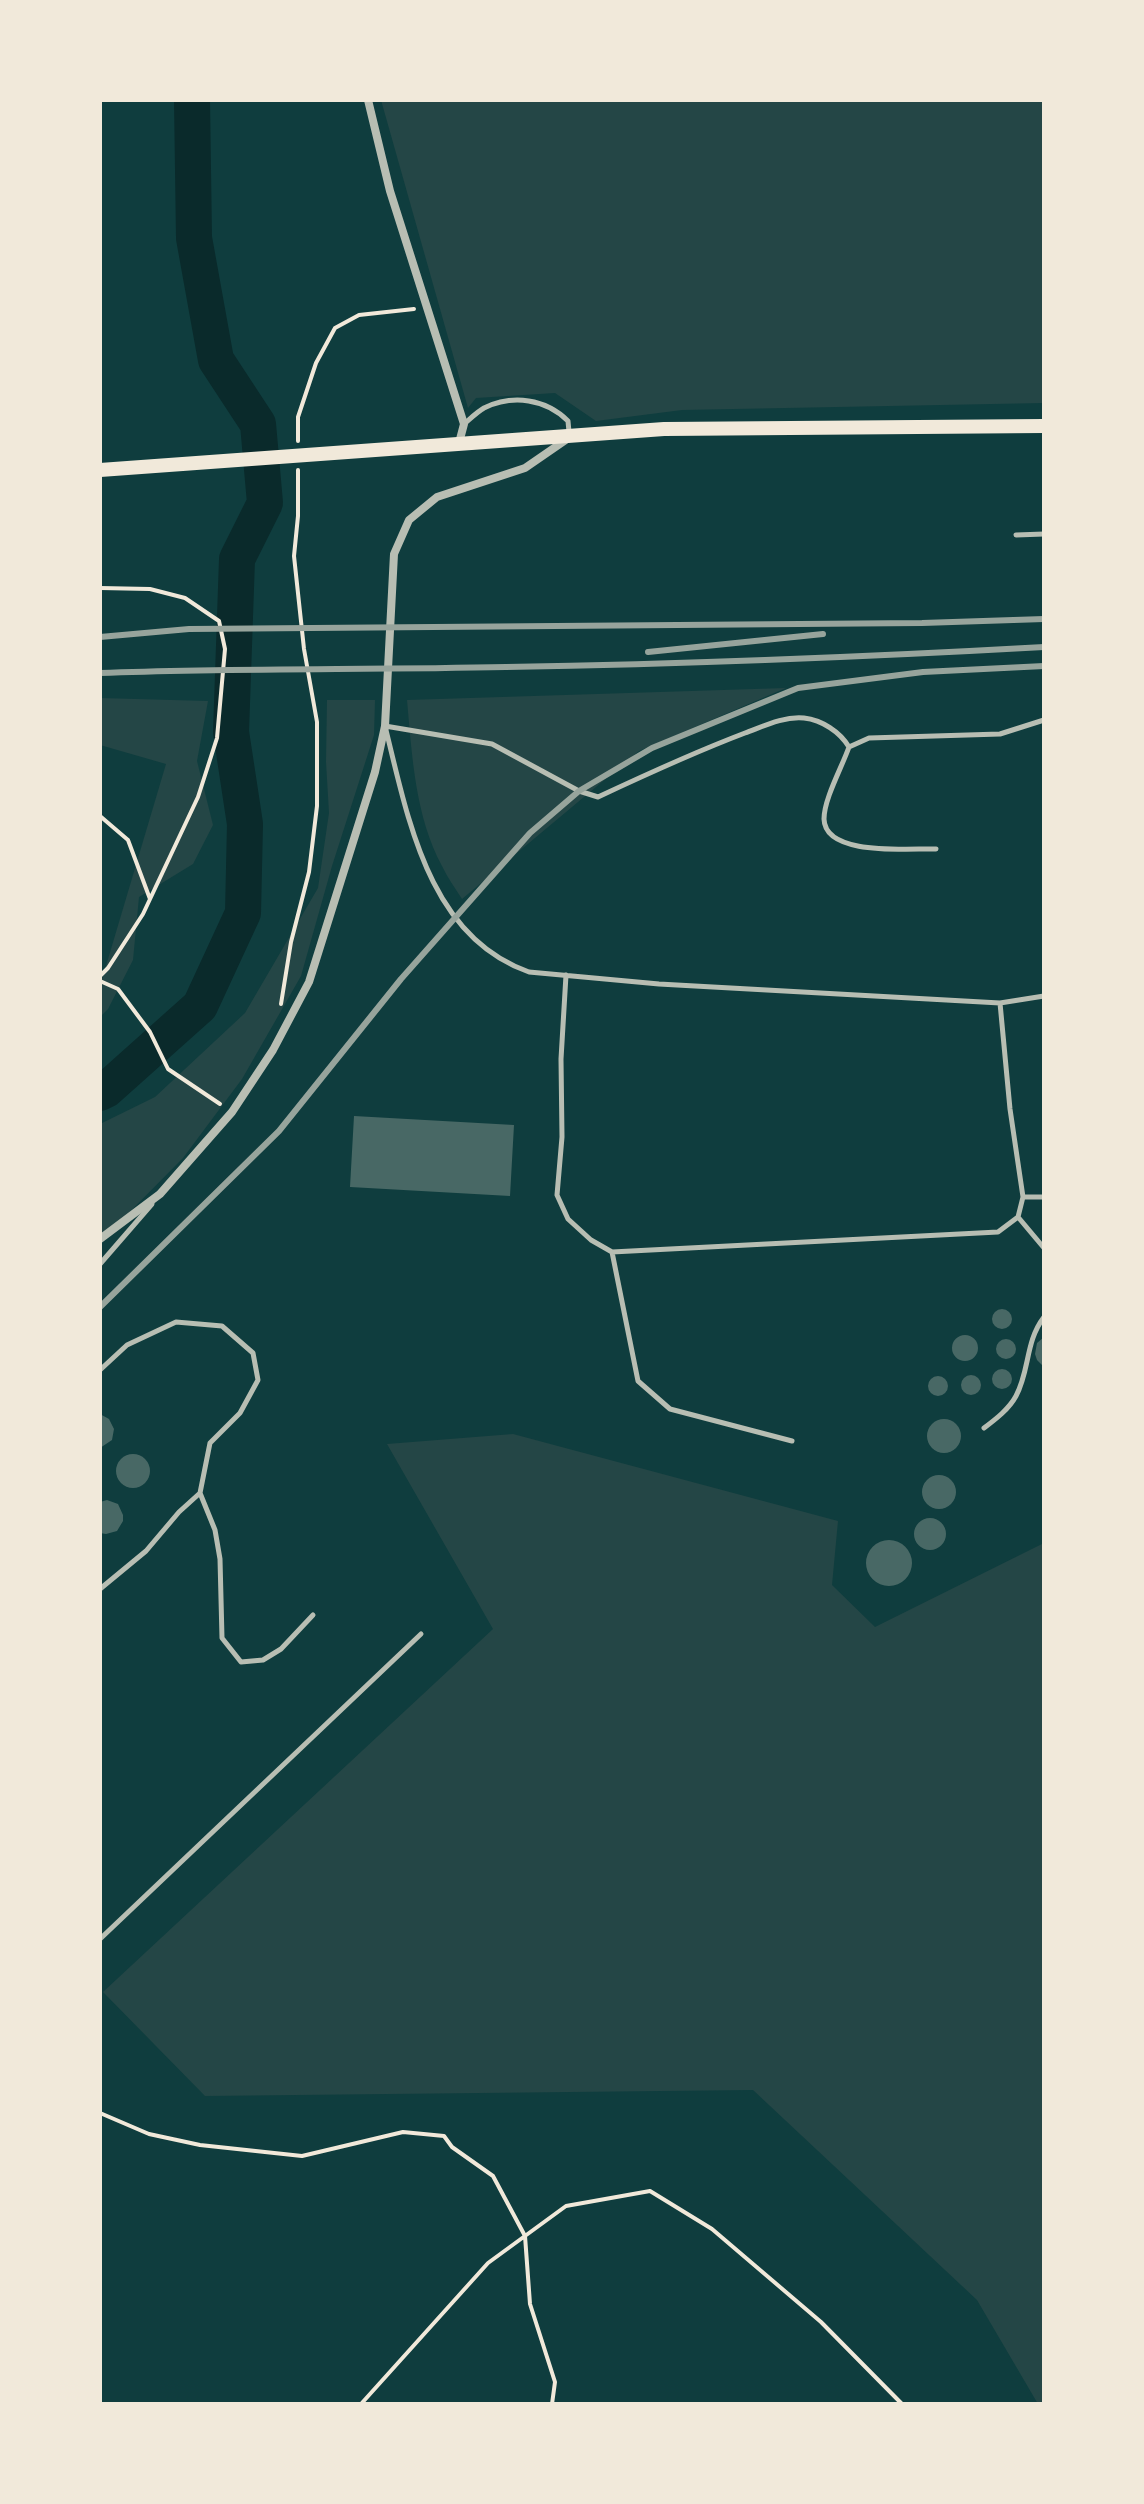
<!DOCTYPE html>
<html>
<head>
<meta charset="utf-8">
<style>
	body { margin:0 }
	#map { position:relative; width:1144px; height:2504px; overflow:hidden; background:#0f3d3e; font-family:"Exo 2",sans-serif }
	canvas { display:block }
	.frame { position:absolute; inset:0; border:102px solid #f1e9da; pointer-events:none }
</style>
</head>
<body>
<div id="map">
<canvas width="1144" height="2504"></canvas>
<div class="frame"></div>
</div>
<script>
const ctx = document.querySelector('canvas').getContext('2d');
ctx.lineJoin = 'round';
function fill(path, color) {
  ctx.fillStyle = color;
  ctx.fill(path, 'evenodd');
}
function stroke(path, color, width, dash) {
  ctx.strokeStyle = color;
  ctx.lineWidth = width;
  ctx.lineCap = dash ? 'butt' : 'round';
  ctx.setLineDash(dash || []);
  ctx.stroke(path);
}
fill(new Path2D(`
	M381 100H1044V403L682 410 596 421 555 393 476 398 468 408Z
	M786 688 639 751 462 899C455 888 447 877 442 866 415 816 412 755 407 700Z
	M100 698 208 701 197 761 213 825 193 864 139 897 133 960 108 1009 100 1017V986L166 764 100 745Z
	M327 700H375L374 735 332 866 301 976 242 1079 183 1158 100 1242V1124L155 1097 245 1013 318 888 329 813 326 762Z
	M513 1434 838 1521 832 1585 875 1627 1044 1543V2404H1038L977 2300 753 2090 205 2096 103 1992 493 1629 387 1444Z`), '#244646');
stroke(new Path2D(`
	M100 1093 106 1090 200 1006 243 913 245 824 231 732 237 559 265 503 258 424 216 360 194 238 192 100`), '#0a2a2b', 36);
fill(new Path2D(`
	M354 1116 514 1125 510 1196 350 1187Z
	M992 1319a10 10 0 1 1 20 0a10 10 0 1 1-20 0Z
	M952 1348a13 13 0 1 1 26 0a13 13 0 1 1-26 0Z
	M1044 1337V1367L1037 1360 1035 1354 1037 1343Z
	M996 1349a10 10 0 1 1 20 0a10 10 0 1 1-20 0Z
	M992 1379a10 10 0 1 1 20 0a10 10 0 1 1-20 0Z
	M961 1385a10 10 0 1 1 20 0a10 10 0 1 1-20 0Z
	M928 1386a10 10 0 1 1 20 0a10 10 0 1 1-20 0Z
	M100 1414 109 1419 114 1429 112 1440 100 1448Z
	M927 1436a17 17 0 1 1 34 0a17 17 0 1 1-34 0Z
	M116 1471a17 17 0 1 1 34 0a17 17 0 1 1-34 0Z
	M922 1492a17 17 0 1 1 34 0a17 17 0 1 1-34 0Z
	M107 1500 118 1504 123 1515V1521L117 1531 106 1534 100 1533V1502Z
	M914 1534a16 16 0 1 1 32 0a16 16 0 1 1-32 0Z
	M866 1563a23 23 0 1 1 46 0a23 23 0 1 1-46 0Z`), '#486865');
stroke(new Path2D(`
	M298 441V417L316 363 335 328 359 315 414 309
	M100 588 150 589 185 598 219 621 225 649 217 738 198 797 143 914 108 968 100 976
	M100 816 128 840 150 899
	M100 981 118 989 150 1032 168 1069 220 1104
	M281 1004 291 942 309 872 317 806V722L304 649 294 556 298 516V470
	M100 2113 149 2134 200 2145 302 2156 403 2132 444 2136 452 2147 493 2176 525 2236 530 2304 555 2382 552 2404
	M361 2404 488 2263 566 2206 650 2191 712 2229 821 2322 902 2404`), '#f1e9da', 4);
stroke(new Path2D(`
	M464 424C470 419 477 412 484 408 513 394 546 399 568 421L569 432
	M1016 535 1044 534
	M849 747 869 738 1000 734 1044 720
	M936 849C910 848 825 857 824 819 824 799 842 767 849 747 840 732 822 720 804 718 784 716 764 726 745 733 695 752 647 774 598 797L579 791 492 744 385 726C408 818 428 937 529 972L659 984 1000 1003 1044 996
	M566 975 561 1059 562 1137 557 1195 568 1219 591 1240 612 1252 998 1232 1018 1217 1023 1197 1010 1109 1000 1003
	M1023 1197H1044
	M1018 1217 1044 1248
	M612 1252 638 1381 670 1409 792 1441
	M100 1264 152 1204
	M100 1370 127 1345 176 1322 222 1326 253 1353 258 1380 240 1413 210 1443 200 1493 215 1530 220 1559 222 1638 241 1662 263 1660 281 1649 313 1615
	M984 1428C996 1419 1009 1409 1016 1396 1030 1370 1025 1342 1044 1317
	M100 1589 146 1551 179 1512 200 1493
	M100 1939 421 1634`), '#b8beb3', 5);
stroke(new Path2D(`
	M368 100 390 191 464 424 459 443
	M100 1239 160 1194 232 1112 273 1050 309 982 375 772 385 726 394 554 409 520 437 497 525 468 570 437`), '#b8beb3', 8);
stroke(new Path2D(`
	M100 470 664 429 1044 426`), '#f1e9da', 14);
stroke(new Path2D(`
	M100 637 189 629 922 623 1044 619
	M648 652 823 634
	M100 673C235 668 370 670 506 667 685 664 865 657 1044 647
	M100 1307 279 1131 401 979 530 833 579 791 652 748 798 688 923 672 1044 666`), '#97a49c', 6);
</script>
</body>
</html>
